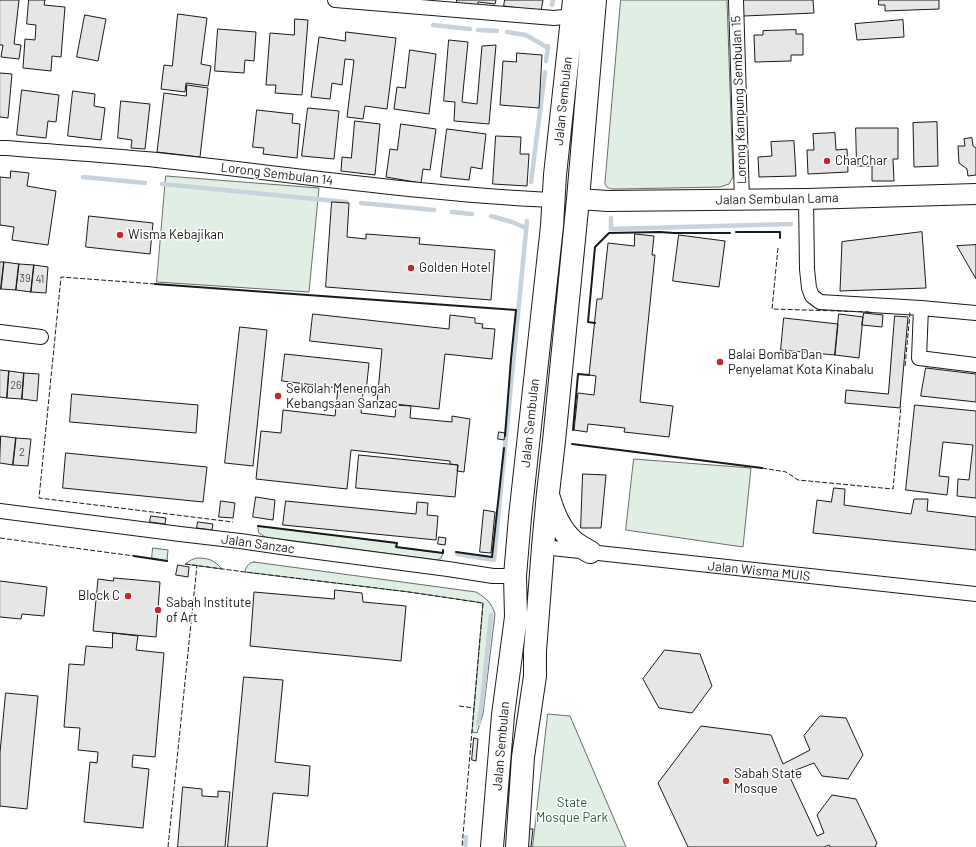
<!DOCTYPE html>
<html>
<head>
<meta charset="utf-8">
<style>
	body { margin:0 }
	canvas { display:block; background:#fff }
</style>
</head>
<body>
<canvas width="976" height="847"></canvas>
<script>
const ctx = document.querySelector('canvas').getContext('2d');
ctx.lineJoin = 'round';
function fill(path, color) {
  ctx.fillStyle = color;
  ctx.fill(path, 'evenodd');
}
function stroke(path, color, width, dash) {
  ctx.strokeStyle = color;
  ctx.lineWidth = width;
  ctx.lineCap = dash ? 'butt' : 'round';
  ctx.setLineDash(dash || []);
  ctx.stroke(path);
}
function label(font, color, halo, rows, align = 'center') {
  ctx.font = font + ' Barlow,sans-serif';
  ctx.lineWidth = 3;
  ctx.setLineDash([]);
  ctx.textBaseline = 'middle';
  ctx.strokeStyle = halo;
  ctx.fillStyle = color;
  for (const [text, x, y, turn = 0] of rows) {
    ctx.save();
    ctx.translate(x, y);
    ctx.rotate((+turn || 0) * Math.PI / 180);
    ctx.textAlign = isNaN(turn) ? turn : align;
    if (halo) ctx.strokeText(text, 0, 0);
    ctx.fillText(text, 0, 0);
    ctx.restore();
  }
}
const green = new Path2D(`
	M621 0H727L733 177 729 184 720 187 619 189C613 189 607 190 605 184Z
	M166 176 319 188 309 292 157 282Z
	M634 459 751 468 743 547 626 530Z
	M258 526 397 543V547L443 553 441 558 437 560 265 537 259 533Z
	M153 548 168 550 167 561 152 558Z
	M197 558C209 558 214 560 222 569L185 564 191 560Z
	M254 562 476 592C487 599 491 602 495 614L483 714 477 733 472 732 483 603 409 592 245 572C246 567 248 563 254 562Z
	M548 714 570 716 626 847H533Z`);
fill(green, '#e0efe3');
stroke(green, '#6a6a6a', 1);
stroke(new Path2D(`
	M552 5 553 0
	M433 25 470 29
	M478 30 497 31
	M507 32 526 35 548 48
	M546 61 548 46
	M83 177 145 183
	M531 182 545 72
	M162 184 346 202
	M361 203 434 210
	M452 212 472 214
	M491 216 512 222 526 228
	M611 218V229L791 224
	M457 554 494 560 527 221
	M478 724 482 703 491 615
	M465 847 466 837`), '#c6d2dc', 4.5);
const building = new Path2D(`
	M0 0H19L14 44 21 45 19 59 1 57 3 45H0Z
	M29 0H45L44 5 65 7 61 57 52 56 51 71 23 68 25 39 35 40 36 25 27 24Z
	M457 0H496L495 4 478 2 477 10 456 7Z
	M505 0H543L541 11 504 6Z
	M743 0H813L814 13 744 16Z
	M879 0H939V9L885 11V5H879Z
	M178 14 207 18 201 64 211 66 208 86 186 83 185 92 161 89 164 65 172 66Z
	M85 15 106 19 98 61 77 57Z
	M295 19 308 20 302 95 275 93 276 85H266L270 33 294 35Z
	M903 20 904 37 857 40 855 24Z
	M218 29 256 32 254 61 245 60 244 73 215 71Z
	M796 30V34H803V55H791V61L755 62 754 35H763V31Z
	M346 32 396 38 387 109 365 106 363 119 347 117 354 60 345 59 342 85 332 83 330 99 311 97 319 37 345 41Z
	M449 40 468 42 462 102 477 104 482 46 496 45 489 124 454 121 455 102 444 101Z
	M410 50 436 54 429 114 394 109 397 87 405 88Z
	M517 53 542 55 539 108 500 105 503 61 516 62Z
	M0 73 12 74 8 118 0 117Z
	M187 85 208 88 200 157 157 152 164 93 186 96Z
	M22 90 59 95 56 122 48 121 46 138 17 135Z
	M73 91 95 94 94 106 105 108 101 140 68 136Z
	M121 101 150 104 145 149 131 148 132 140 118 138Z
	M308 108 339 111 334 159 302 156Z
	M257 110 293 114 292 123 300 124 297 158 263 154 264 148 253 147Z
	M355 121 380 124 375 175 341 171 342 157 351 158Z
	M937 122 938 166 914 167 913 123Z
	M401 124 436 129 430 170 423 169 421 183 386 177 390 149 397 150Z
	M856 128H898V159H893L894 181H872V166H857Z
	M447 129 486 134 482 169 471 167 469 180 441 177Z
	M835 133 836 150 847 149 848 172 808 174 807 150H814L813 134Z
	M496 136 521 137 520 154H529L527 186 493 184Z
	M972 138 973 146 976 148V175L968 176 967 169 959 163 958 146H965L964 139Z
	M794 141 796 176 759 177 758 157 772 156 771 142Z
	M11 171 29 173 27 186 56 191 48 245 12 240 14 227 0 225V177L10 178Z
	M332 202 349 203 347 237 366 239V234L420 238 419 244 495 250 491 300 326 287Z
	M89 216 153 223 150 254 86 247Z
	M922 232 926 288 840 291 842 242Z
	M635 234 654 236 652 255H655L640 402 673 406 669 437 624 432 625 428 588 424 587 432 574 430 578 393 594 395 596 376 589 375 597 299H602L608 243 634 246Z
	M679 235 725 241 719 287 673 281Z
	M976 245V279L957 246Z
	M0 262H4L1 289H0Z
	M4 262 19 264 16 290 1 289Z
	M19 264 34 265 31 292 16 290Z
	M34 265 48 267 46 293 31 292Z
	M864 313 883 315 882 327 862 325Z
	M313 314 449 329 450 315 475 318V323L483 324 482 328 495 329 492 359 445 354 439 409 377 402 382 349 310 341Z
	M839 314 863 317 859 358 835 355Z
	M895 316 908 317 900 408 845 403 846 390 888 394Z
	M784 318 838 324 835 355 781 350Z
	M240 327 267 330 253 466 225 463Z
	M285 354 369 363 366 392H363L361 413 395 417 396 405 411 406 410 418 452 422V416L470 419 464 472 457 471 458 465 450 464V461L351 450 347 489 256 479 261 431 281 433 283 410 335 416 338 388 282 381Z
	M926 368 976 374V402L921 396Z
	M0 370 9 371 7 398 0 397Z
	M9 371 24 373 22 399 7 398Z
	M24 373 39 374 37 401 22 399Z
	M72 394 198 405 196 433 70 422Z
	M915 405 976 411V498L957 496 958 479 969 480 973 445 943 442 939 476 949 477 947 495 906 490Z
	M499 432 505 433 504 440 498 439Z
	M1 436 16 438 13 465 0 463Z
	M16 438 31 439 28 466 13 465Z
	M66 453 207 467 203 502 63 488Z
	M359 455 458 465 455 497 356 488Z
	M583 474 606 475 601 528H581Z
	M834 488 845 489 844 505 911 514 914 499H928L927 511 976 517V550L813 533 817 500 831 502Z
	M256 497 275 500 273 520 253 517Z
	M221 501 235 503 233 518 219 517Z
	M286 501 416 514 417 502 428 503 427 515 438 516 436 540 283 525Z
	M484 510 495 512 491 553 480 552Z
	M151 516 166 518 165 524 150 522Z
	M198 522 213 524 212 530 197 528Z
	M439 537 446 538 445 545 438 544Z
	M178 565 189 567 188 577 176 575Z
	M114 578 160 582 156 637 93 631 98 579 113 581Z
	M0 581 47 587 44 616 22 614 21 619 0 617Z
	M335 590 362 593 363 602 406 606 401 661 250 646 254 592 334 599Z
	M113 633 138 636 136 650 164 653 155 757 133 755 132 767 149 769 143 828 84 822 90 762 97 763 98 752 78 750 80 728 64 727 69 664 84 665 86 646 112 648Z
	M665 650 700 654 712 686 692 713 659 708 643 679Z
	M244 677 283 680 275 762 310 766 308 796 273 793 267 847H228Z
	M6 693 38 696 27 809 0 806V753Z
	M820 716 846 718 863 755 848 779 822 776 814 763 788 773 817 836 824 833 817 815 832 795 856 799 877 843 875 847H830L829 845 824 847H688L658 783 701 726 771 735 783 764 810 750 804 736Z
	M474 738 478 739 476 761 472 760Z
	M183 787 202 789V796L218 797V791L230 792 225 847H178Z
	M529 829H533L531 847H527Z`);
fill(building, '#e6e6e6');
stroke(building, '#1a1a1a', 1);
const street = new Path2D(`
	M335 0 554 18 573 16
	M736 0 742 200
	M0 148H6C56 152 107 155 157 160 289 174 420 194 553 200
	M806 199 807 269 809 288 812 296 820 302 921 308 976 313
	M921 308 919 358 976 365
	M0 332 41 337
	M0 511 180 534 240 541 288 548 448 569 493 576H515
	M543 547 976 594`);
const secondary = new Path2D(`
	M578 199 608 201 806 199 976 194`);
const primary = new Path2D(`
	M549 498C554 514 560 530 574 542 579 546 585 549 590 552
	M492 847 503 715 516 617 515 576 520 517 552 226 555 175 574 0
	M517 847 523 757 535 676V651L543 547 548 493 554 441 578 199 595 0`);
stroke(street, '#1a1a1a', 16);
stroke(secondary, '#1a1a1a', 22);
stroke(primary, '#1a1a1a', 24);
stroke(street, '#fff', 14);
stroke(secondary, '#fff', 20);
stroke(primary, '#fff', 22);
stroke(new Path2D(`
	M778 248 772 309 872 312
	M155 284 61 277 39 498 233 522
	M905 366 910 313H909
	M762 468 786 472 798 480 893 489 901 406
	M0 538 134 556
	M185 564 245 572 409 592 483 603 462 847
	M459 706 474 708
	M168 847 197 565`), '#1a1a1a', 1, [5, 2]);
stroke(new Path2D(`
	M736 232H780V238
	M155 284 516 310 511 359 505 436
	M595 323 588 322 595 247 609 233 660 232 674 233H730
	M573 430 578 374 589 375
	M572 444 762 468
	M258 526 397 543 396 547 443 553V550
	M456 552 492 557 504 448
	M134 556 167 561`), '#1a1a1a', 2);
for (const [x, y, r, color] of [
	[827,161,4,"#c62828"],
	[120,235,4,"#c62828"],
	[411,268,4,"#c62828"],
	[720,362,4,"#c62828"],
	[278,396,4,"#c62828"],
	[128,596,4,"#c62828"],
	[158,610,4,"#c62828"],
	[726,781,4,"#c62828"]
]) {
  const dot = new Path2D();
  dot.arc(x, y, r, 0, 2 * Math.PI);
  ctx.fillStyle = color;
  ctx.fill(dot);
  stroke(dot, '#fff', 1.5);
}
label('11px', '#4d4d4d', null, [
	["39",25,278],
	["41",40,279],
	["26",16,385],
	["2",22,452]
]);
label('13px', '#1a1a1a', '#fff', [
	["Lorong Kampung Sembulan 15",739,100,-92],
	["Jalan Sembulan",563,101,-84],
	["Lorong Sembulan 14",277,174,7],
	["Jalan Sembulan Lama",777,199,-1],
	["Jalan Sembulan",530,423,-84],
	["Jalan Sanzac",258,544,8],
	["Jalan Wisma MUIS",759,571,6],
	["Jalan Sembulan",501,746,-85]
]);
label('13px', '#1a1a1a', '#fff', [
	["CharChar",835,161],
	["Wisma Kebajikan",128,235],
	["Golden Hotel",419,268],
	["Balai Bomba Dan",728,355],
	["Penyelamat Kota Kinabalu",728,370],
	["Sekolah Menengah",286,389],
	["Kebangsaan Sanzac",286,404],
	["Block C",120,596,"right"],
	["Sabah Institute",166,603],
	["of Art",166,618],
	["Sabah State",734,774],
	["Mosque",734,789]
], 'left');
label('13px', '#2b5a34', '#fff', [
	["State",572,803],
	["Mosque Park",572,818]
]);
</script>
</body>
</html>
